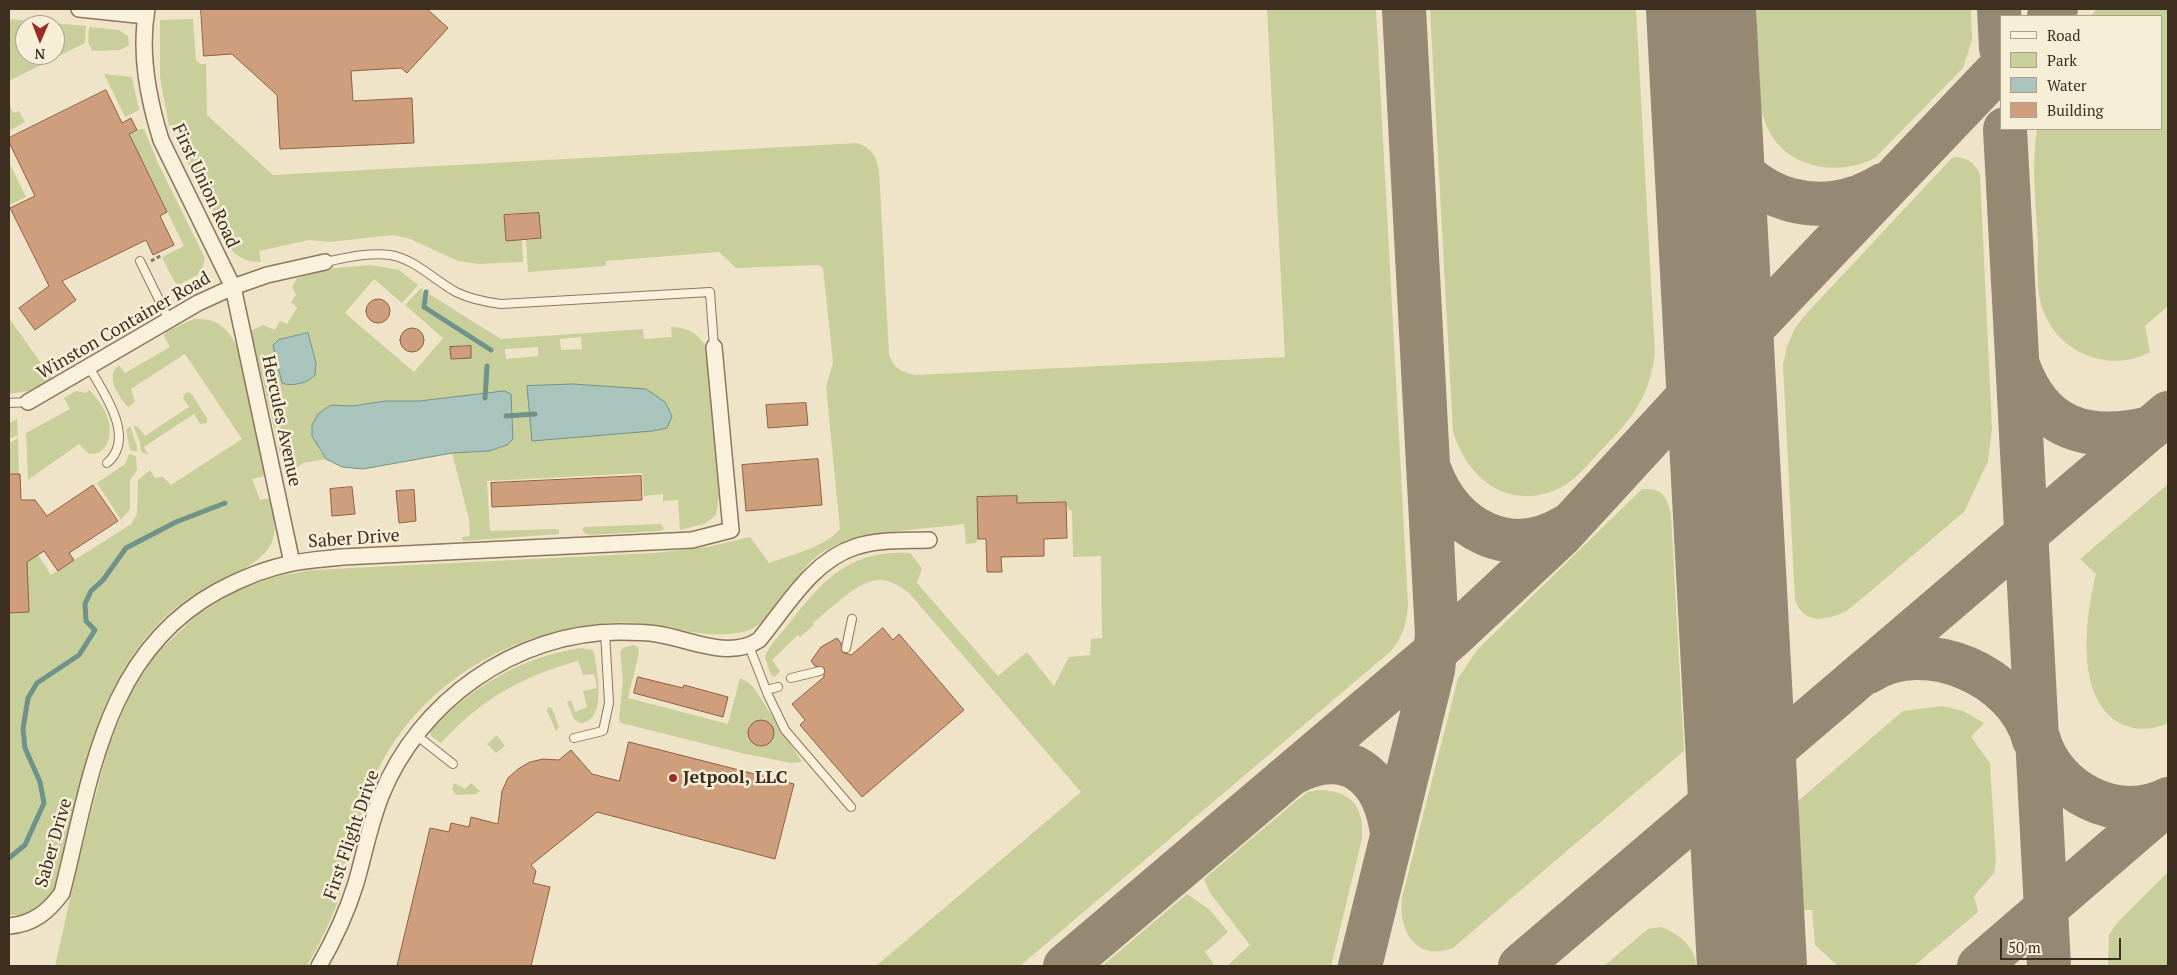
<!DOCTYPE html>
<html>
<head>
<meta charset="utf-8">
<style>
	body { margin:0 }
	#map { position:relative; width:2177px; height:975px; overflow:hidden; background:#f0e4c8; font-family:"PT Serif",serif }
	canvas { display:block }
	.frame { position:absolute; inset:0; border:10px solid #3d2e20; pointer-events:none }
	.legend { position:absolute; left:2000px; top:15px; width:162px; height:115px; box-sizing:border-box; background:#f7eed8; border:1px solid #ada18e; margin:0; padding:6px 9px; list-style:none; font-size:15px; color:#3d2e20 }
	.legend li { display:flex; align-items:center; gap:10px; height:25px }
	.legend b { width:25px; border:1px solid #ada18e }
	.north { position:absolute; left:15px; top:15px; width:50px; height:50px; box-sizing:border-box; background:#f7eed8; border:1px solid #ada18e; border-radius:50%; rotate:181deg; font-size:14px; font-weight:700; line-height:20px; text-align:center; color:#3d2e20 }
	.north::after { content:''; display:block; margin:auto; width:18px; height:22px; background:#9e2a2b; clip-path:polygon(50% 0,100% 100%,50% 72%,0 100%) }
	.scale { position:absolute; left:2000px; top:938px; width:121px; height:22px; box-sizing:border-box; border:2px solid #3d2e20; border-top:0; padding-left:6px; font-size:15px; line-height:18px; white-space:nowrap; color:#3d2e20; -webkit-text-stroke:4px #f7eed8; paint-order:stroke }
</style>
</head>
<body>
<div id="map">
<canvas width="2177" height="975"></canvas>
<div class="frame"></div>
<ul class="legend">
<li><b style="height:6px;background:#faf1dc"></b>Road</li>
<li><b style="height:14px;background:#c9cf9b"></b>Park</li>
<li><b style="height:14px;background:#a9c4bc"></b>Water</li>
<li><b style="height:14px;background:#cf9f7d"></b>Building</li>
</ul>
<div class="north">N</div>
<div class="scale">50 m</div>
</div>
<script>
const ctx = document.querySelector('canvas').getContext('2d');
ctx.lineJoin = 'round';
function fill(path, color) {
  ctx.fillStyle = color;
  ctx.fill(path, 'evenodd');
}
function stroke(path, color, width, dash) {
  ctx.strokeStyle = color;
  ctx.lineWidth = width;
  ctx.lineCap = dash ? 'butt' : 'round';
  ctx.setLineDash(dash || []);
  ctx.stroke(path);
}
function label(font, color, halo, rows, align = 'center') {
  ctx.font = font + ' "PT Serif",serif';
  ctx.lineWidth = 5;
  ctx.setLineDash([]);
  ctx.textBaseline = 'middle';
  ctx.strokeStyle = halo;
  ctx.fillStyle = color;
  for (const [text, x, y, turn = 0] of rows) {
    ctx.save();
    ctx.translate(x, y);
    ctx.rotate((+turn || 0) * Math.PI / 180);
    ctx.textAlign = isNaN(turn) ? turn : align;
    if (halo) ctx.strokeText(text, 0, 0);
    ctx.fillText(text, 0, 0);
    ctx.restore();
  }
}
fill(new Path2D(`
	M1267 9H1376L1408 604C1407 622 1403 637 1391 651L1020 966H876L1081 792 909 593C900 586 889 579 877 580 857 582 829 610 813 623L814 625 800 637 798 635 772 660 780 671 775 677 771 675 765 658C767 647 780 635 787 626 821 582 848 549 910 553L922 568 917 583 998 676 1027 652 1054 686 1069 657 1090 655 1091 639 1102 638 1101 556 1073 557 1072 511 1069 510 1066 502 1017 503V496L977 497 978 539 976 543 966 544 964 524C922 530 856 530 820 554 795 571 773 623 747 631 710 641 673 626 636 623 617 621 598 624 578 627 488 642 406 699 371 786 356 822 351 861 339 898 331 922 319 944 307 966H55L81 850 109 745 129 697 155 655 197 615 240 589 278 576 312 570 654 553 707 547 750 537 769 563C791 555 825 547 840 529L826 387 833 362 823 268 818 265 736 268 719 252 606 261V266L528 272 526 240 541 238 539 213 504 215 506 240H522L523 262 479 264 458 261 410 239 393 235 330 242 309 240 259 251 261 262C248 262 241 259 231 250L169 126 160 78V20L193 19 196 60 200 64H206L207 115 273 175 858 143C872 149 876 155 879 170L889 354C894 369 901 372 916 375L1285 357Z
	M1430 9H1636L1655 354C1648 404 1628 422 1595 457 1584 469 1573 482 1558 489 1507 511 1468 479 1453 432Z
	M1756 9H1971L1972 40 1963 68 1875 158C1831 180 1774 165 1762 112 1759 103 1760 91 1760 82 1759 57 1757 33 1756 9Z
	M2097 9H2168V306L2145 326 2150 352C2112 373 2062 355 2045 315 2035 294 2038 266 2038 243 2036 206 2031 166 2037 129H2161V16H2090Z
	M9 19 86 26 85 43 9 81ZM25 25H55V55H25Z
	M89 27 119 30 128 36 129 45 120 50 92 51 88 42Z
	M104 74 132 77 139 110 125 117Z
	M9 103 13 113 19 111 25 122 9 131Z
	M140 129H144L158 163 205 258 201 273 178 285 174 281 162 257 184 246 129 134Z
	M1955 157C1968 158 1974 162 1980 174L1992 429 1988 461 1964 512 1847 611C1827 620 1804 626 1795 600L1783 365 1787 346 1795 328 1807 313 1950 160Z
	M9 162 26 197 9 205Z
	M371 265 399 270 418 285 402 303 374 279 345 313 414 372 443 338 405 305 421 288 423 290 422 308 490 351 492 348 425 307 429 294 501 339 643 329 644 339 672 337 671 327C689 327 703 336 708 353L719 494 716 515 704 524 680 530 678 500 663 501V494L644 496 642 473 487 481 490 531 555 529 559 530V534L463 541 462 537 470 536 469 519 452 453C471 452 499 454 513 439L485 393 419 401H386L352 406 331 405 318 448 326 459 303 463 294 470 281 458 251 331 263 325 275 330 280 321 287 324 297 308 291 302 296 295 292 287 297 278 335 268ZM308 333 316 363 315 375 312 379 306 381 274 342ZM581 337 582 349 561 350 560 339ZM470 346 471 358 451 359V347ZM538 347V356L506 359 505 349Z
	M9 318 53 380 34 390 9 394Z
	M194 319C216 318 226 326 237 346L265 476 252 479 260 500 270 498C273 511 277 525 273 539 265 564 231 573 210 585 194 594 178 605 164 618 91 688 79 795 56 889 45 906 30 917 9 915V613L29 611 27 562 38 555 51 575 131 524 137 514 138 480 150 470 155 478 163 477 171 485 242 439 185 354 131 389 135 402 128 407C119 397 104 376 119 365L125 373 170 347 164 336 167 331Z
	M89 390C96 396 106 410 108 419 113 435 108 455 89 454L79 444 28 480 26 433 70 409 64 398 76 391 86 393Z
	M186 392 191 393 207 418V423L200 424 194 414 144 447 149 455 141 452 140 443 133 425 138 427 145 436 189 407 183 398Z
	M17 419 18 435 9 439V423Z
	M130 426 137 446V452L130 450 126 430Z
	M18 438 19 477H9V443Z
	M129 454 136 456 137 470 130 480V509L121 520 97 483 125 464Z
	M2168 484V723C2156 729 2140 731 2127 726 2073 707 2085 617 2096 574L2080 559Z
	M1642 489C1662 488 1666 495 1671 513L1684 751 1453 948C1416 962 1398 931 1402 898L1458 678 1478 649Z
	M661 524 664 529 660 531 587 535 582 530 584 527Z
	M633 645 638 647 639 653 628 698 728 724 740 678 749 683 754 688 802 762 791 763 741 753 621 723 619 720 623 680 620 652 623 648Z
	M581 648 592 650 594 653C597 670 608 722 580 723L574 719 567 702 571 700 575 712 587 707 583 691 597 688 594 674 583 675 578 661C522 676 480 700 441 743L431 736 430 731C471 687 521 657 581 648Z
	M1943 706 1963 711 1984 723 1971 737 1990 763 1996 861 1994 873 1974 896 1978 912 1914 966H1838L1815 945 1812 910H1804L1798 801 1903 711Z
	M548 707 552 708 559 727 556 731 547 711Z
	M497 735 505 746 496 753 487 744Z
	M454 783 465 789 471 783 480 791 476 794 456 795 452 789Z
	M1319 790C1352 791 1364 806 1362 839L1331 966H1227L1250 945 1210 893 1204 879 1296 801 1308 792Z
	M2168 872V966H2108L2109 935 2117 923Z
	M1187 894 1210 910 1228 932 1205 952 1215 966H1102Z
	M1661 927C1678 934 1695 945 1696 966H1604L1648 929Z`), '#c9cf9b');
const water = new Path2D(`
	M308 333 316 363 315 375C309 383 291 387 282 383L273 345 278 340Z
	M573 384 646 389 665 402 672 416 667 428 653 431 532 441 527 386Z
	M505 391 511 394 513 439 507 445 489 451 452 453 363 469 342 467 326 459 312 436V425L318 414 331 405 352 406 386 401H419Z`);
fill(water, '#a9c4bc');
stroke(water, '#6f938a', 1);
stroke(new Path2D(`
	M426 292 424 307 491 350
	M485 398 487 366
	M506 416 535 414
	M9 858 25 845 44 803 40 782 25 748 23 729 28 698 37 683 79 655 95 630 86 621 85 604 91 591 103 580 126 548 176 522 225 503`), '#6f938a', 5);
stroke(new Path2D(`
	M1999 9 2001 48
	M2049 16 2056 9
	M1703 78C1707 98 1710 119 1718 138 1750 203 1823 222 1883 185
	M2005 129 2049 966
	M2018 365C2041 430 2088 443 2151 428
	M1690 386C1708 349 1710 312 1714 273
	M1722 425 1728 385 1745 342
	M1430 471C1451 530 1511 561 1567 526
	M1868 672C1925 635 2018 676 2034 740
	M2038 737C2052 791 2117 825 2168 799
	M1291 774C1348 744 1384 775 1392 833
	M1065 966 1451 638 1560 536 1719 363 2001 67
	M1360 966 1433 670 1437 635 1404 9
	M1520 966 2168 413
	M1979 966 2168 803`), '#968974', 44);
stroke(new Path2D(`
	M1701 9 1752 966`), '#968974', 110);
const building = new Path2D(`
	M201 9H427L448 28 407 73 401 68 351 71 353 101 412 98 414 143 280 149 277 95 232 54 204 56Z
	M106 90 122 123 131 118 137 130 129 134 167 212 160 216 174 245 153 255 146 240 62 281 76 300 35 330 19 308 49 286 10 208 35 196 9 142V138Z
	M539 213 541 238 506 241 504 215Z
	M366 311a12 12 0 1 1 24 0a12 12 0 1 1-24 0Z
	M400 340a12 12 0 1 1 24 0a12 12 0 1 1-24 0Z
	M471 346V358L451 359 450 347Z
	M806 403 808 425 768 428 766 405Z
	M818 459 822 505 746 511 742 465Z
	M9 474H20L21 500H35L47 516 93 485 118 521 69 553 74 560 58 571 44 551 27 562 29 612 9 613Z
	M641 476 642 500 492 507 491 483Z
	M352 487 355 514 332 516 330 489Z
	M414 490 416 521 399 523 396 491Z
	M1017 496V503L1066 502 1067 538 1044 539V556L1001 557 1002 572H987L986 539H978L977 497Z
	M883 628 893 640 899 634 964 710 862 797 800 725 805 720 792 704 824 677V668L815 666 811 661 821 647 837 638 841 643 842 652 851 655Z
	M638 677 683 688 684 685 728 697 723 717 634 693Z
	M748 733a13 13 0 1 1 26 0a13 13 0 1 1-26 0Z
	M629 742 794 784 775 859 597 812 531 865 536 871 533 883 550 887 531 966H397L430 828 449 832 451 823 469 827 471 817 498 824 502 791 508 778 518 769 530 762 543 759 559 760 571 750 592 774 619 781Z`);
fill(building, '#cf9f7d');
stroke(building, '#8d5f41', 1);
const service = new Path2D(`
	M140 261 169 320
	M325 262C345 258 369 252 390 255 415 259 434 280 456 292 470 299 485 302 501 304L710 292 714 347
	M89 367C103 392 137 438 107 463
	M9 403 28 402
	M749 646 768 695 785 730 851 807
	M846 648 852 619
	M791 678 820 671
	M766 690 778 687
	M416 735 453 764
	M574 738 603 731 609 703 605 632`);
const minor = new Path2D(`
	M79 9 146 16
	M147 9C139 53 148 98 161 140L233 287 292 563
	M28 402 198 303 233 287 267 275 325 262
	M9 926C33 924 48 912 62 893 91 779 104 653 218 591 242 578 267 568 293 563 309 560 326 559 342 557L692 540 731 530 714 347
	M319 966C334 940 347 912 356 883 364 855 370 824 381 796 419 701 516 632 619 632 632 632 645 632 657 634 690 639 728 660 759 640 787 606 812 561 855 547 878 539 905 541 929 540`);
stroke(service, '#8d765c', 10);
stroke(minor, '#8d765c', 18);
stroke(new Path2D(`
	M151 261 162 255`), '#8d765c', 3, [4, 2.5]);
stroke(service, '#faf1dc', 8);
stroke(minor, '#faf1dc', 15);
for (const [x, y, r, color] of [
	[673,778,5,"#9e2a2b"]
]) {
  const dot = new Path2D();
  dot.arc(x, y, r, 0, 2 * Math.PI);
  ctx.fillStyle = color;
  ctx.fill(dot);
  stroke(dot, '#f7eed8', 2);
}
label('18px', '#3d2e20', '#f7eed8', [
	["First Union Road",205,186,65],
	["Winston Container Road",124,326,-30],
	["Hercules Avenue",281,421,78],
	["Saber Drive",354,539,-4],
	["First Flight Drive",352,835,-71],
	["Saber Drive",54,843,-74]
]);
label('bold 18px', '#3d2e20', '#f7eed8', [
	["Jetpool, LLC",683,778]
], 'left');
</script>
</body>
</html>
